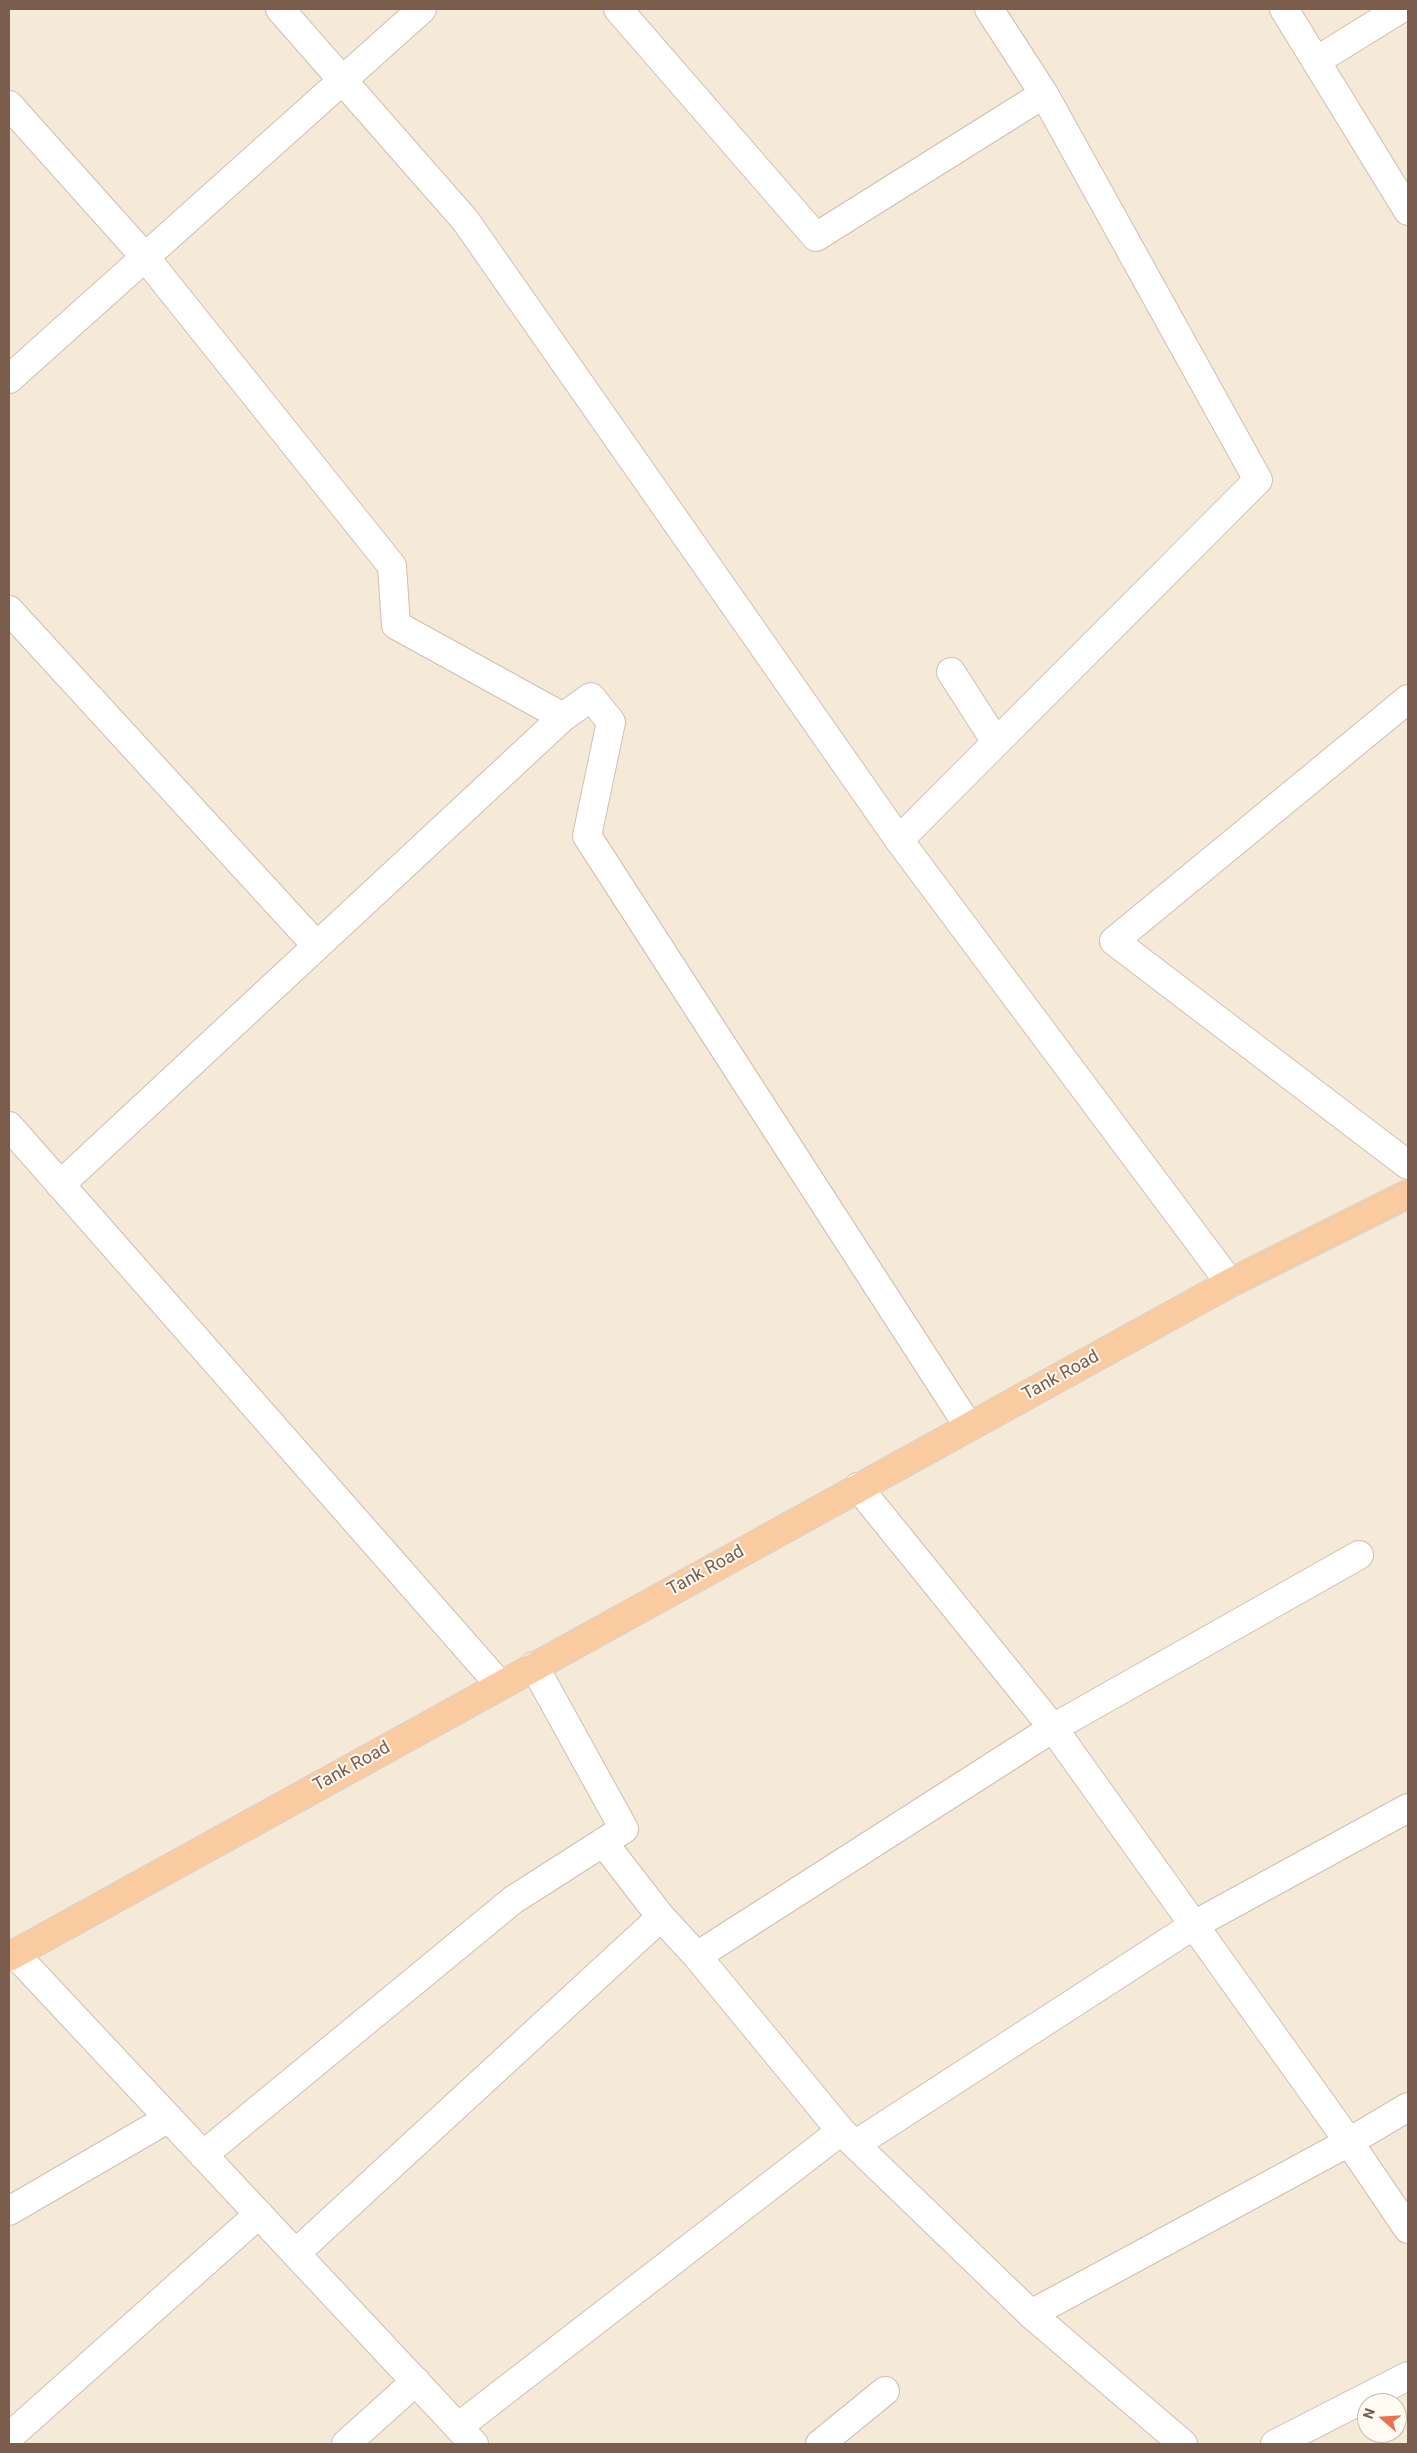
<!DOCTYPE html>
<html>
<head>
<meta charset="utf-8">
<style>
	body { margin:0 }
	#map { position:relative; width:1417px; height:2453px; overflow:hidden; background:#fdf6eb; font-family:Roboto,sans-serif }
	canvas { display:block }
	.frame { position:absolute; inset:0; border:10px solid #7a5d4c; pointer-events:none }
	.north { position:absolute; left:1357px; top:2393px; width:50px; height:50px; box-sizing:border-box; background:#fffaf2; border:1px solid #cabbb0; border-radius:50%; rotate:289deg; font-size:14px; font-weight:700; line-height:20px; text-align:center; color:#7a5d4c }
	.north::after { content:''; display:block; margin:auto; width:18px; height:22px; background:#e9734d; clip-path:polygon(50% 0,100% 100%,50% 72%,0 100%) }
</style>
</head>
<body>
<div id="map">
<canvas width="1417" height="2453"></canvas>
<div class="frame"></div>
<div class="north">N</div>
</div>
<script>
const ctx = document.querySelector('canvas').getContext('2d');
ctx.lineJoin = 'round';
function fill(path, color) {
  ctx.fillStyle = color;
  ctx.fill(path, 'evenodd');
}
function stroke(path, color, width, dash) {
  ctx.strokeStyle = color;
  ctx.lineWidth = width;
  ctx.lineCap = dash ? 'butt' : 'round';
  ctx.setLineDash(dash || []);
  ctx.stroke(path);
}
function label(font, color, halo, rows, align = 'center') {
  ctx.font = font + ' Roboto,sans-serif';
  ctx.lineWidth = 4;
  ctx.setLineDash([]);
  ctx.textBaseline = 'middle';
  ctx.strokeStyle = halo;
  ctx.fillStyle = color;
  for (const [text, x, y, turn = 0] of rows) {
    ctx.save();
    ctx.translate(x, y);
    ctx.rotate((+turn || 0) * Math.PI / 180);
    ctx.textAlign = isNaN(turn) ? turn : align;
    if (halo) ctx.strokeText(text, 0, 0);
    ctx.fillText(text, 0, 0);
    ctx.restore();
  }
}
fill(new Path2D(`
	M9 9H1408V2444H9ZM1367 2403H1397V2433H1367Z`), '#f5e9d8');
const minor = new Path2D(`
	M280 9 465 220 899 840 1230 1283
	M618 9 816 237 1044 94
	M1284 9 1408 211
	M1316 61 1400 9
	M9 105 145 257 392 566 396 625 563 717
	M9 379 422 9
	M9 610 317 946
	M951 672 996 742
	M1408 699 1114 941 1408 1165
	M899 840 1258 480 1044 94 989 9
	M9 1126 500 1685
	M60 1185 563 717 591 697 611 722 587 836 969 1427
	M858 1487 1053 1728 1349 2142 1408 2229
	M603 1842 661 1917 697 1956 841 2131 1031 2314 1183 2444
	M15 1954 474 2444
	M697 1956 1053 1728 1359 1555
	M856 2144 1194 1925 1408 1808
	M203 2155 513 1900 624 1829 534 1666
	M9 2211 169 2118
	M296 2253 661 1917
	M1031 2314 1349 2142 1408 2107
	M458 2427 841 2131
	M9 2437 259 2214
	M346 2444 416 2381
	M820 2444 885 2391
	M1275 2444 1408 2376`);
const trunk = new Path2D(`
	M9 1957 1230 1283 1408 1194`);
stroke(minor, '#d1beaf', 30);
stroke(trunk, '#dad2cd', 30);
stroke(minor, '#fff', 28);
stroke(trunk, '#facaa1', 28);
label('18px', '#7a5d4c', '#fffaf2', [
	["Tank Road",1061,1376,-29],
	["Tank Road",706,1571,-29],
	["Tank Road",352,1767,-29]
]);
</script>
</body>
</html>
